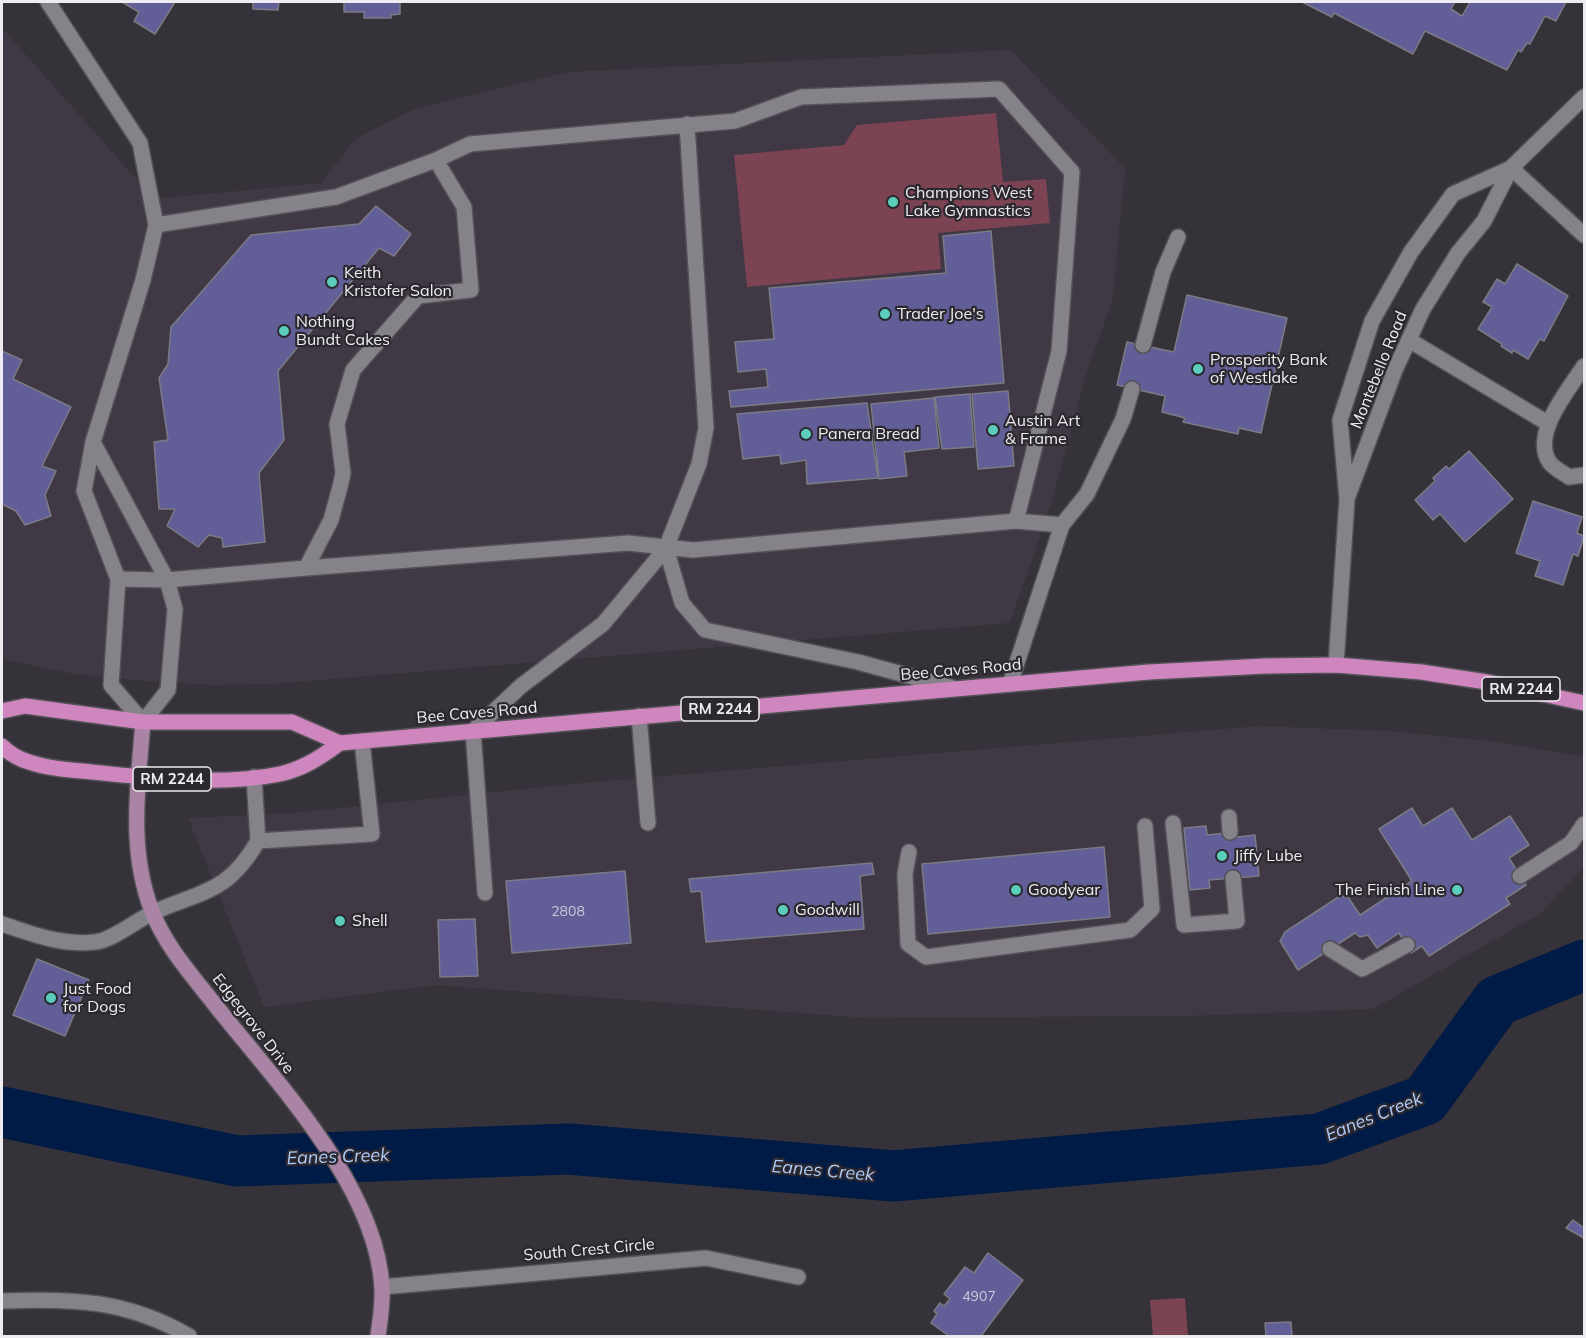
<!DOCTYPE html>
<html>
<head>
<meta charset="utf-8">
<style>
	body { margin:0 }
	#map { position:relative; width:1586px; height:1338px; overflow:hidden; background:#363239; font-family:Mulish,sans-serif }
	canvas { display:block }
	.frame { position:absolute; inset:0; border:3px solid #eeecf0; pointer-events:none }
</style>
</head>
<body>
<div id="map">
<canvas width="1586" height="1338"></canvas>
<div class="frame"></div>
</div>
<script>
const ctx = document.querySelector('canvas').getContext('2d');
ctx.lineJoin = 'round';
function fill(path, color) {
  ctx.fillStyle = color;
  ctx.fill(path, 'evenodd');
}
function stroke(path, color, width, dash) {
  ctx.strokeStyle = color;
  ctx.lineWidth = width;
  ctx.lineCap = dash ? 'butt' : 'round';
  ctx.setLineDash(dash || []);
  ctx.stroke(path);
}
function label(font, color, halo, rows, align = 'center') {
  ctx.font = font + ' Mulish,sans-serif';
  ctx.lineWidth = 4.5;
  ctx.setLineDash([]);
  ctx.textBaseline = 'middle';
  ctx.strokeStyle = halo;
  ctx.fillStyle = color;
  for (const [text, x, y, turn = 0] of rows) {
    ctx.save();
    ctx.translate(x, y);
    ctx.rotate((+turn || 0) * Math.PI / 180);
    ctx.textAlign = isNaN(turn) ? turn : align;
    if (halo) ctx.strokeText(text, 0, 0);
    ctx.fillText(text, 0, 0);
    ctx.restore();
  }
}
fill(new Path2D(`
	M2 28 154 199 321 183 356 138 417 108 568 72 1010 50 1125 168 1113 299 1085 377 1052 501 1010 623 271 684 214 685 145 681 74 674 2 659Z
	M1259 726 1389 731 1500 742 1584 757V867L1540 914 1373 1009 1186 1016 866 1018 437 985 264 1007 188 818 292 813 582 783Z`), '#403845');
fill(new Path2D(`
	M996 113 1003 182 1046 179 1050 223 938 233 941 269 747 287 734 155 844 145 857 125Z
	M1185 1298 1188 1336H1153L1150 1300Z`), '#7c4353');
stroke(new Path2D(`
	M2 1112 237 1161 568 1149 893 1176 1319 1139 1425 1100 1497 1001 1584 965`), '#001b46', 51);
const building = new Path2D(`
	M122 2H175L155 34 134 21 139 12Z
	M253 2H279L278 10 253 9Z
	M344 2H400V14L391 15V18H364V12H344Z
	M1302 2H1455L1451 9 1462 16 1470 2H1566L1556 21 1545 16 1530 44 1527 43 1521 52 1518 50 1507 70 1425 31 1413 54 1334 13 1332 17Z
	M376 206 411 234 394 256 379 248 278 371 284 440 259 473 265 542 223 547 222 538 209 535 198 547 167 526 175 509H159L154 442 168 440 159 378 168 364 171 327 251 235 359 224Z
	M991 231 1004 383 731 407 729 391 768 387 766 369 738 372 735 342 774 339 769 288 946 273 943 236Z
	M1517 264 1568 296 1544 341 1540 339 1528 359 1513 350 1512 353 1501 346 1502 344 1478 329 1492 307 1483 302 1497 279 1505 284Z
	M1187 295 1287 318 1261 433 1239 428 1238 434 1183 422 1185 418 1162 412 1165 396 1117 385 1127 342 1174 352Z
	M2 351 22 360 13 379 71 407 42 466 56 471 45 495 51 516 25 525 16 511 2 504Z
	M1008 391 1014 466 978 469 972 394Z
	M970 394 974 447 942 449 935 397Z
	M934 398 939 448 904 452 907 476 879 479 871 404Z
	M867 403 878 478 807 484 806 460 781 464 780 455 743 459 737 414Z
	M1469 451 1513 499 1465 542 1440 514 1433 520 1415 500 1435 481 1433 478 1446 466 1449 469Z
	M1533 501 1582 517 1577 533 1584 536 1578 556 1573 554 1563 585 1535 576 1540 561 1516 553Z
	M1412 808 1423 826 1452 808 1472 840 1510 816 1529 845 1509 858 1526 885 1506 898 1510 904 1429 956 1422 946 1411 953 1399 933 1377 948 1368 935 1360 937 1355 933 1298 970 1280 941 1285 932 1340 896 1348 897 1360 915 1412 881 1379 829Z
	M1206 826 1207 835 1237 832V837L1255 835 1259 876 1209 880 1210 888 1190 890 1184 828Z
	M1104 847 1110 917 928 934 922 864Z
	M872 863 874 874 860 876 864 929 706 942 701 891 691 892 689 879Z
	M625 871 631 943 512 953 506 881Z
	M475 919 478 976 440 977 438 920Z
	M37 959 89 980 65 1036 13 1015Z
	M1573 1220 1584 1228V1238L1566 1228Z
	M988 1253 1023 1280 981 1336H949L931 1323 937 1314 934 1311 940 1303 944 1306 950 1299 944 1294 965 1267 974 1273Z
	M1291 1322 1292 1336H1266L1265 1323Z`);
fill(building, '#625f98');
stroke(building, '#7b7b84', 1.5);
const lane = new Path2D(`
	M48 2 140 143 156 225 143 280 93 442 84 491 118 579 111 685 143 722 168 690 175 609 167 580 93 442
	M436 160 470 144 735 121 801 97 999 89 1072 172 1059 351 1016 521
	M1511 168 1584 235
	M1409 340 1549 424
	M1143 345 1163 272 1178 237
	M1584 366C1569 389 1530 435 1550 463 1554 468 1563 473 1569 477L1584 475
	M666 548 682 603 705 630 858 662 953 688
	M306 568 628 543 693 550 1016 521 1062 525
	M118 579 167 580 306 568 331 520 341 483 343 473 337 424 353 370 418 296 471 290 464 207 436 160 336 197 156 225
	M1010 684 1062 525 1087 494 1123 419 1132 389
	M639 716 648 823
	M254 777 258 841 372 834 362 741
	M1229 817 1230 832
	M1173 823 1184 925 1237 921 1233 878
	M909 852 905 874 908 944 926 957 1130 930 1152 909 1145 826
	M1520 876 1571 843 1584 824
	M485 893 473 731 521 686 603 624 666 548 699 464 706 428 687 124
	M2 924C33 934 62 946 95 942 111 941 136 921 152 913 203 890 227 894 258 841
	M1330 949 1362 969 1407 945`);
const street = new Path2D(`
	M1348 496 1395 370 1423 309 1458 253 1484 221 1511 168 1584 97
	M1336 665 1347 499 1340 420 1372 321 1411 252 1453 194 1511 168
	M382 1287 706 1258 798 1277
	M2 1301C72 1298 127 1300 189 1336`);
const secondary = new Path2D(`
	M143 722C138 785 128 850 152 911 165 945 190 973 212 1001 273 1079 376 1184 382 1287 383 1303 380 1321 378 1336`);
const primary = new Path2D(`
	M2 711 25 706 143 722H292L340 743 1149 672 1265 666 1336 665 1421 672 1487 682 1584 703
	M2 746C9 753 19 759 29 762 49 769 72 770 92 772 149 778 224 786 280 774 303 769 321 757 340 743`);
stroke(lane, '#535156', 18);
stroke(street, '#535156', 18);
stroke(secondary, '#535156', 18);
stroke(primary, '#535156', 18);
stroke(lane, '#86828a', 15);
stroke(street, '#86828a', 15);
stroke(secondary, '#aa84a5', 15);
stroke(primary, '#cf86bf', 15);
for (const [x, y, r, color] of [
	[893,202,6,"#5bcebb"],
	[332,282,6,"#5bcebb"],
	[885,314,6,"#5bcebb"],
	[284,331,6,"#5bcebb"],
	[1198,369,6,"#5bcebb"],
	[993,430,6,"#5bcebb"],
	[806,434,6,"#5bcebb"],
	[1222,856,6,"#5bcebb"],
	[1016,890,6,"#5bcebb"],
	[1457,890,6,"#5bcebb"],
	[783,910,6,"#5bcebb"],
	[340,921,6,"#5bcebb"],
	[51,998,6,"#5bcebb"]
]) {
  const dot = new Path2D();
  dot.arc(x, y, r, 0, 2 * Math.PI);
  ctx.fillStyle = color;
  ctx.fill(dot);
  stroke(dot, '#2c282f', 2);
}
label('14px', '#cbc9da', null, [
	["2808",568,912],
	["4907",979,1297]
]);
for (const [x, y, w] of [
	[1521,689,78],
	[720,709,78],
	[172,779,78]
]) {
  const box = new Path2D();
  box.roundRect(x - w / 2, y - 12, w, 24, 4.5);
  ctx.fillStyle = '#2c282f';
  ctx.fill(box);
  stroke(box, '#eeecf0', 1.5);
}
label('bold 15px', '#eeecf0', null, [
	["RM 2244",1521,689],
	["RM 2244",720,709],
	["RM 2244",172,779]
]);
label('16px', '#eeecf0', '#2c282f', [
	["Champions West",905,193],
	["Lake Gymnastics",905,211],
	["Keith",344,273],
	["Kristofer Salon",344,291],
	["Trader Joe's",897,314],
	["Nothing",296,322],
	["Bundt Cakes",296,340],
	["Prosperity Bank",1210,360],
	["of Westlake",1210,378],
	["Austin Art",1005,421],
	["& Frame",1005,439],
	["Panera Bread",818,434],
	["Jiffy Lube",1234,856],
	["Goodyear",1028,890],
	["The Finish Line",1445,890,"right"],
	["Goodwill",795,910],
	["Shell",352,921],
	["Just Food",63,989],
	["for Dogs",63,1007]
], 'left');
label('16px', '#eeecf0', '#2c282f', [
	["Montebello Road",1379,370,-68],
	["Bee Caves Road",961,670,-5],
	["Bee Caves Road",477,713,-5],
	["Edgegrove Drive",253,1024,52],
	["South Crest Circle",589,1250,-5]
]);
label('italic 18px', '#aeccf9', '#2c282f', [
	["Eanes Creek",1374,1117,-22],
	["Eanes Creek",338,1157,-2],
	["Eanes Creek",823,1171,5]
]);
</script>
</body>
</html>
